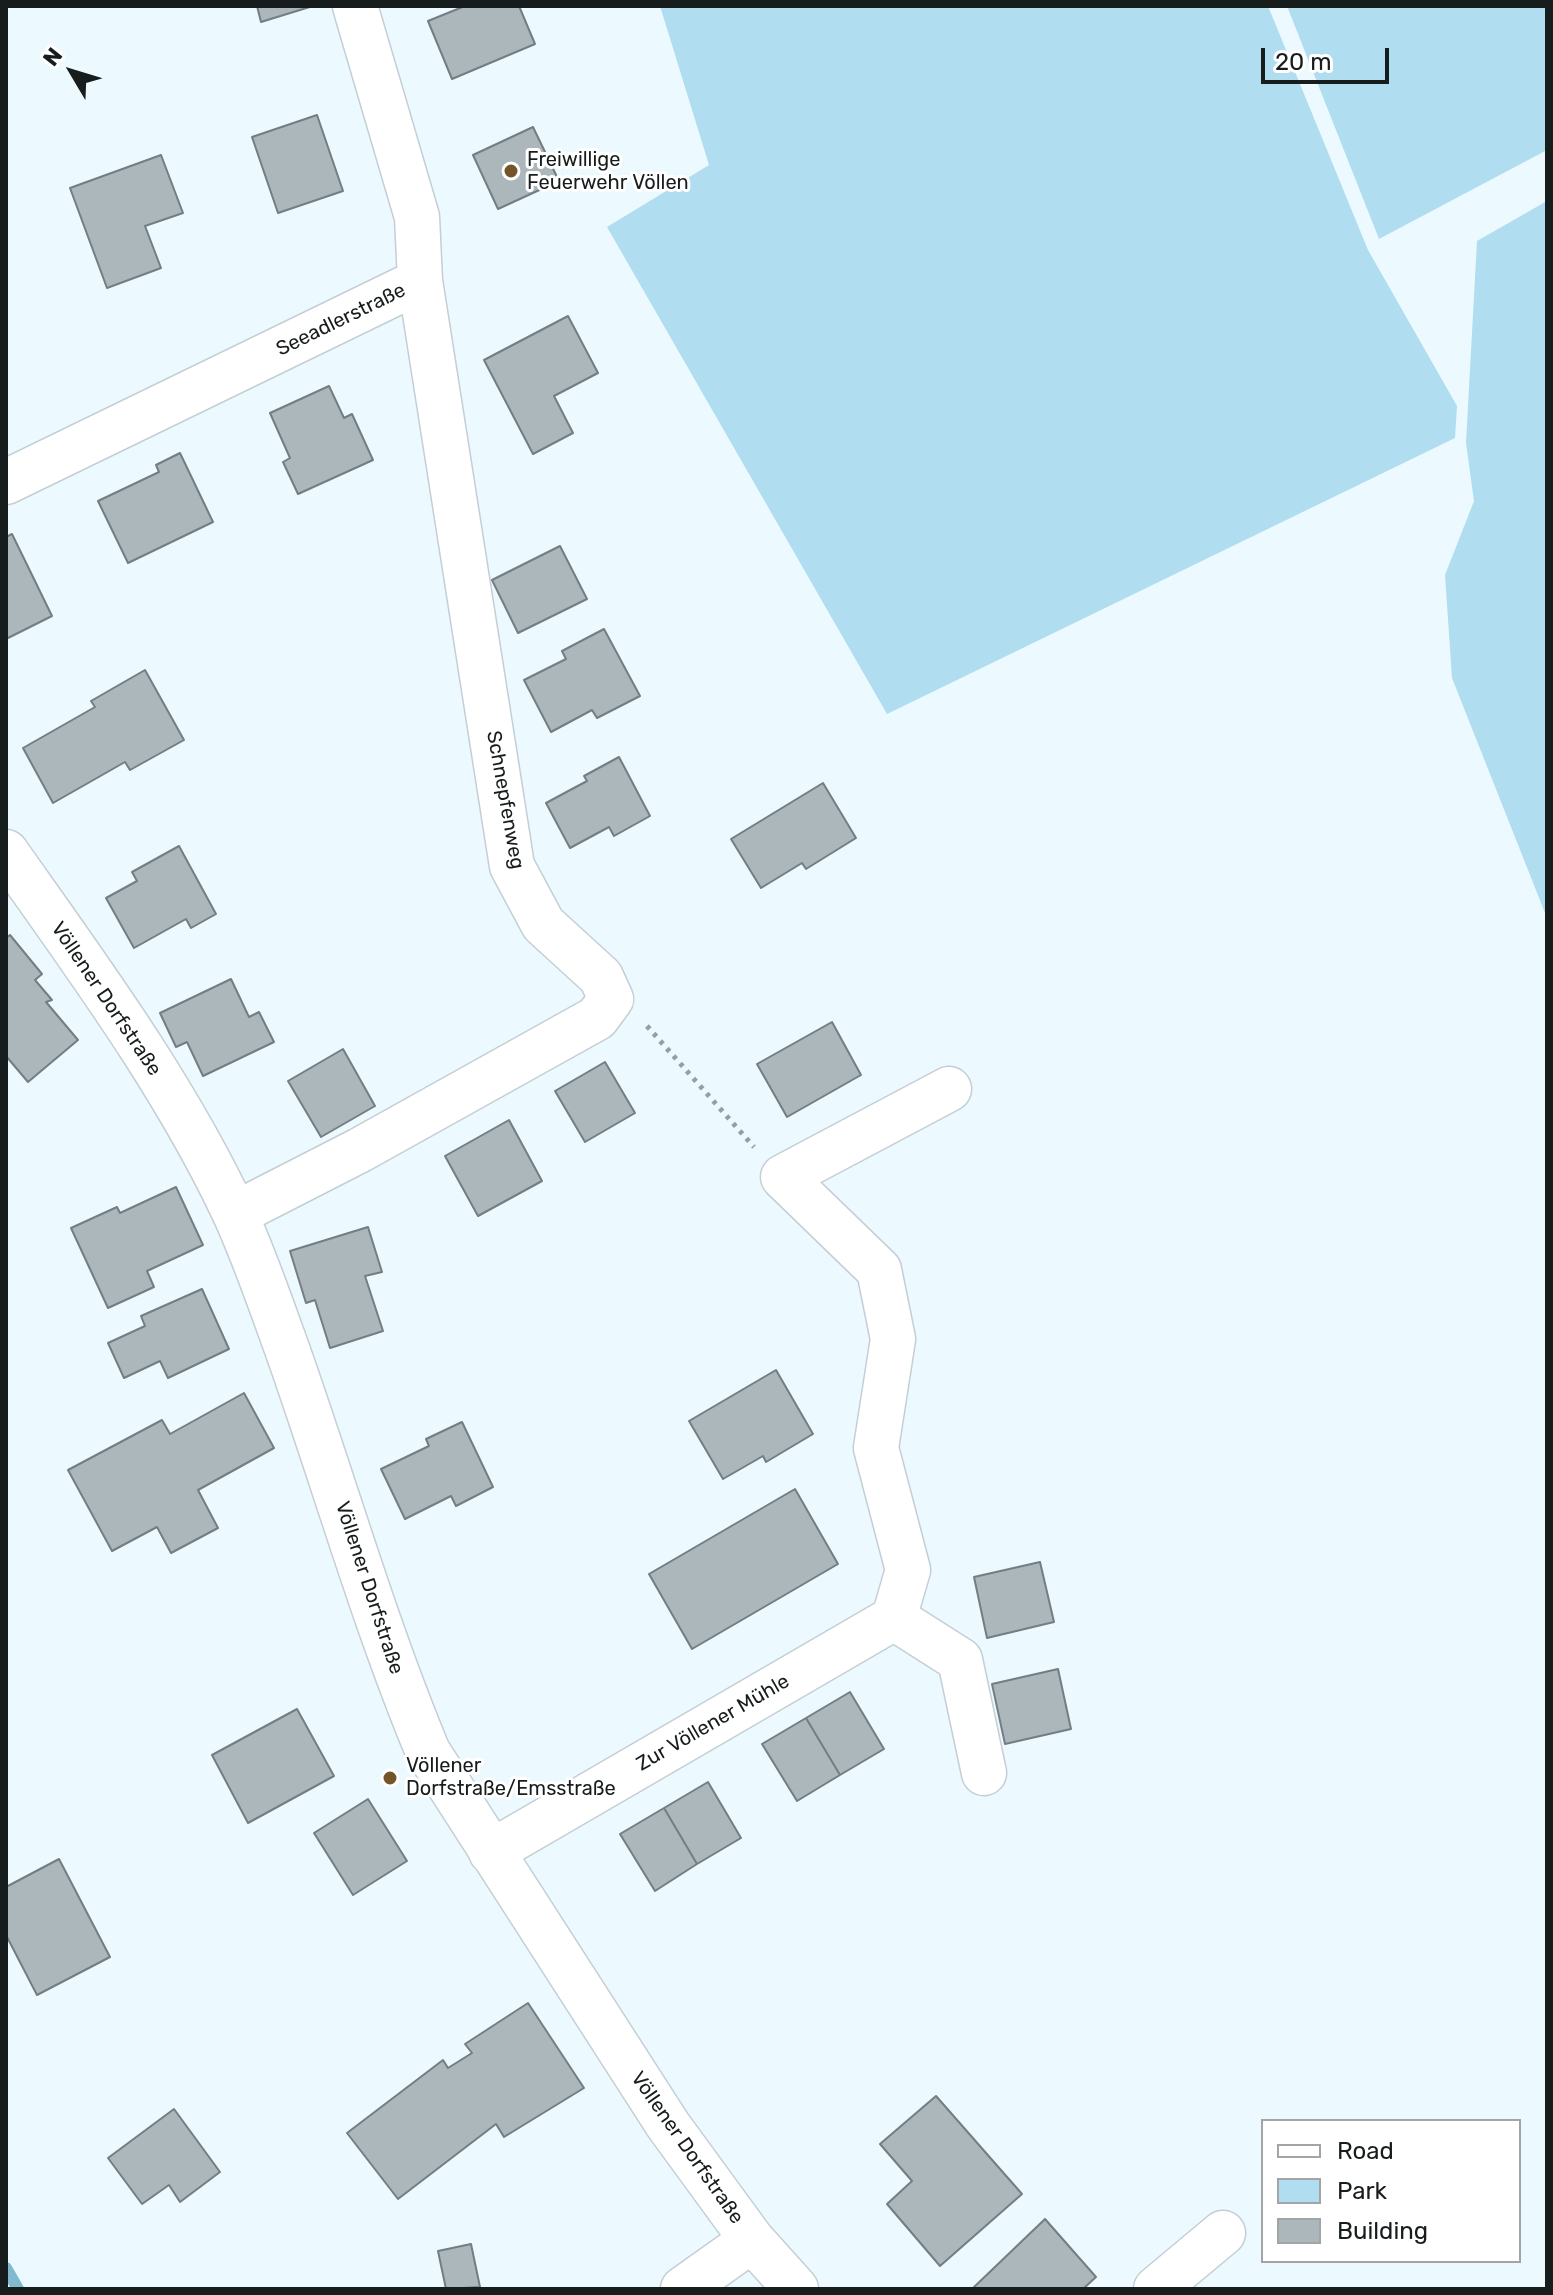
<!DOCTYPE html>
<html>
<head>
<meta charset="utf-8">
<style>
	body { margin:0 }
	#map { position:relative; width:1553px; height:2295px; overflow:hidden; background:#ecf9fe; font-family:Rubik,sans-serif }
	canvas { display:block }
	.frame { position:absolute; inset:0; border:8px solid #171c1d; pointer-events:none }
	.legend { position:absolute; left:1261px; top:2119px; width:260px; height:144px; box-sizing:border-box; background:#fff; border:2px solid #a2a4a5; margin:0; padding:10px 14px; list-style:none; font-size:24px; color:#171c1d }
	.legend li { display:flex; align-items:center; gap:16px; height:40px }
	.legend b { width:40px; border:2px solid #a2a4a5 }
	.north { position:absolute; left:32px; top:32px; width:80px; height:80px; -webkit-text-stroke:6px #fff; paint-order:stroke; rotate:308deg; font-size:22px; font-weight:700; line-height:32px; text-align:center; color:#171c1d }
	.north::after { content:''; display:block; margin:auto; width:28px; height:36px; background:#171c1d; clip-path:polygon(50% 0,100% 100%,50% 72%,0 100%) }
	.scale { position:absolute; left:1261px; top:48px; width:128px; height:36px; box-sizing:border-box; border:4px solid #171c1d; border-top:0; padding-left:10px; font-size:24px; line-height:28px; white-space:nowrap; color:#171c1d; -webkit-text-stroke:6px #fff; paint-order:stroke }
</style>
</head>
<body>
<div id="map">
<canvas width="1553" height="2295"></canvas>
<div class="frame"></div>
<ul class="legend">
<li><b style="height:10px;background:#fff"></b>Road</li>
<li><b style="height:22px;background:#b0ddf0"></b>Park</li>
<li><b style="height:22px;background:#acb7bc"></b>Building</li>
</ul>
<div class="north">N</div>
<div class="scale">20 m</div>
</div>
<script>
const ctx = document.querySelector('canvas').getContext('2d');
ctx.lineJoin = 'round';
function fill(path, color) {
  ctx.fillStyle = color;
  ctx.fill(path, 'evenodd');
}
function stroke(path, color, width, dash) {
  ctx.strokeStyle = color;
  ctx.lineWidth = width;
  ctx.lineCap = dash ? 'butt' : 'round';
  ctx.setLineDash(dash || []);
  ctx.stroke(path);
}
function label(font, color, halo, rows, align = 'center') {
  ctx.font = font + ' Rubik,sans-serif';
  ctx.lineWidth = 6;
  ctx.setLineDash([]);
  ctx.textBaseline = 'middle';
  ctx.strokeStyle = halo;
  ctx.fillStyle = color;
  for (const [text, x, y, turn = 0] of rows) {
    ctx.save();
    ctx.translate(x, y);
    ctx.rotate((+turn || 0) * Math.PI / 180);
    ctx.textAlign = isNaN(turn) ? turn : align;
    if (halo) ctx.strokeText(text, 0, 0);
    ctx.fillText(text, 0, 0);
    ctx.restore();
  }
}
fill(new Path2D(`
	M660 6H1268L1368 250 1457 406 1455 438 887 714 607 227 709 165Z
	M1287 6H1547V150L1379 239Z
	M1547 201V918L1452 678 1445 575 1474 501 1466 443 1477 241Z`), '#b0ddf0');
stroke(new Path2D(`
	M6 2268 18 2289`), '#81b9d0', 12);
const building = new Path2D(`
	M257 6H313L261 22Z
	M465 6H519L535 44 452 79 428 21Z
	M317 115 343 191 278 213 252 137Z
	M533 127 559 181 498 209 473 155Z
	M161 155 183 213 145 226 161 268 107 288 70 188Z
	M568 316 598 373 554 396 573 433 533 454 484 360Z
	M329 386 344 418 352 414 373 460 298 494 283 462 290 458 270 413Z
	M180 453 213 522 128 563 98 501 159 472 156 465Z
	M12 534 52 616 6 639V537Z
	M560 546 587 599 518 633 492 580Z
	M604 629 640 696 597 718 592 710 551 732 524 680 566 659 562 651Z
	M145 670 184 740 130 770 125 762 53 803 23 748 95 707 91 701Z
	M619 757 650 816 614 836 609 827 570 848 546 803 587 781 584 776Z
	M823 783 856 838 806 869 802 863 761 888 731 839Z
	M179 846 216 914 191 928 186 919 134 948 106 898 137 881 132 872Z
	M10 935 42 974 35 980 52 1000 46 1002 78 1040 28 1082 6 1056V938Z
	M231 979 249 1017 259 1012 274 1042 203 1076 187 1042 176 1047 160 1013Z
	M832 1022 861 1075 787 1117 757 1064Z
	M343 1049 375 1106 321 1137 288 1081Z
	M605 1062 635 1113 585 1142 555 1091Z
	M509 1120 542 1181 478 1216 445 1156Z
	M176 1187 203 1245 147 1271 154 1287 108 1308 71 1228 117 1207 120 1213Z
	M368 1227 382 1272 365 1276 383 1331 330 1348 315 1300 306 1303 290 1251Z
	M202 1289 229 1349 168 1378 160 1361 124 1378 108 1343 145 1326 141 1316Z
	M776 1370 813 1434 766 1462 763 1456 723 1479 689 1421Z
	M244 1393 274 1448 198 1490 218 1528 171 1553 157 1527 112 1551 68 1470 162 1420 170 1434Z
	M462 1422 493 1487 456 1506 451 1496 405 1519 381 1469 429 1446 426 1439Z
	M795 1489 838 1564 692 1649 649 1574Z
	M1040 1562 1054 1622 987 1638 974 1577Z
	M1058 1669 1071 1729 1005 1744 992 1684Z
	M850 1692 884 1749 840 1775 806 1718Z
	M297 1709 334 1776 248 1823 212 1755Z
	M806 1718 840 1775 797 1801 762 1744Z
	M708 1782 741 1838 697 1864 664 1808Z
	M368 1799 407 1861 353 1895 314 1833Z
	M664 1808 697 1864 655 1891 620 1834Z
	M59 1859 110 1957 37 1995 6 1935V1887Z
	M528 2003 584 2088 504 2137 496 2124 398 2199 347 2133 443 2060 448 2068 472 2053 465 2044Z
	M936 2096 1022 2194 940 2266 887 2204 912 2181 880 2144Z
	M174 2109 220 2172 180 2202 169 2185 142 2204 108 2158Z
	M1045 2219 1096 2277 1083 2289H972Z
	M471 2244 480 2287 446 2289 438 2251Z`);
fill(building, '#acb7bc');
stroke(building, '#737d82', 2);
const minor = new Path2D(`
	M6 482 420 281 417 217 355 6
	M6 852C88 968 176 1087 236 1216 255 1258 270 1302 286 1346 334 1481 373 1620 428 1752L668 2125 752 2240 796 2289
	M235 1214 360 1150 597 1018 611 999 601 977 543 924 512 866 420 281
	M894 1618 960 1660 984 1773
	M491 1852 894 1618 908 1570 876 1448 893 1339 879 1270 783 1177 949 1089
	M683 2289 752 2240
	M1156 2289 1223 2233`);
stroke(minor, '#c4cfd5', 47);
stroke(new Path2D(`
	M647 1026 754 1147`), '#959fa3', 5, [4, 6]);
stroke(minor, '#fff', 44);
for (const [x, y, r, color] of [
	[511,171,8,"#735529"],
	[390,1778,8,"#735529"]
]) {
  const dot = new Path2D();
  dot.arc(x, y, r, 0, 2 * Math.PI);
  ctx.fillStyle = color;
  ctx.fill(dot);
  stroke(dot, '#fff', 3);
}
label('20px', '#171c1d', '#fff', [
	["Freiwillige",527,160],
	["Feuerwehr Völlen",527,183],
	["Völlener",406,1766],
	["Dorfstraße/Emsstraße",406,1789]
], 'left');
label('20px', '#171c1d', '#fff', [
	["Seeadlerstraße",341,320,-26],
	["Schnepfenweg",505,800,80],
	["Völlener Dorfstraße",106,999,56],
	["Völlener Dorfstraße",369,1588,72],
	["Zur Völlener Mühle",713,1723,-30],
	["Völlener Dorfstraße",687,2148,55]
]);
</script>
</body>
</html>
